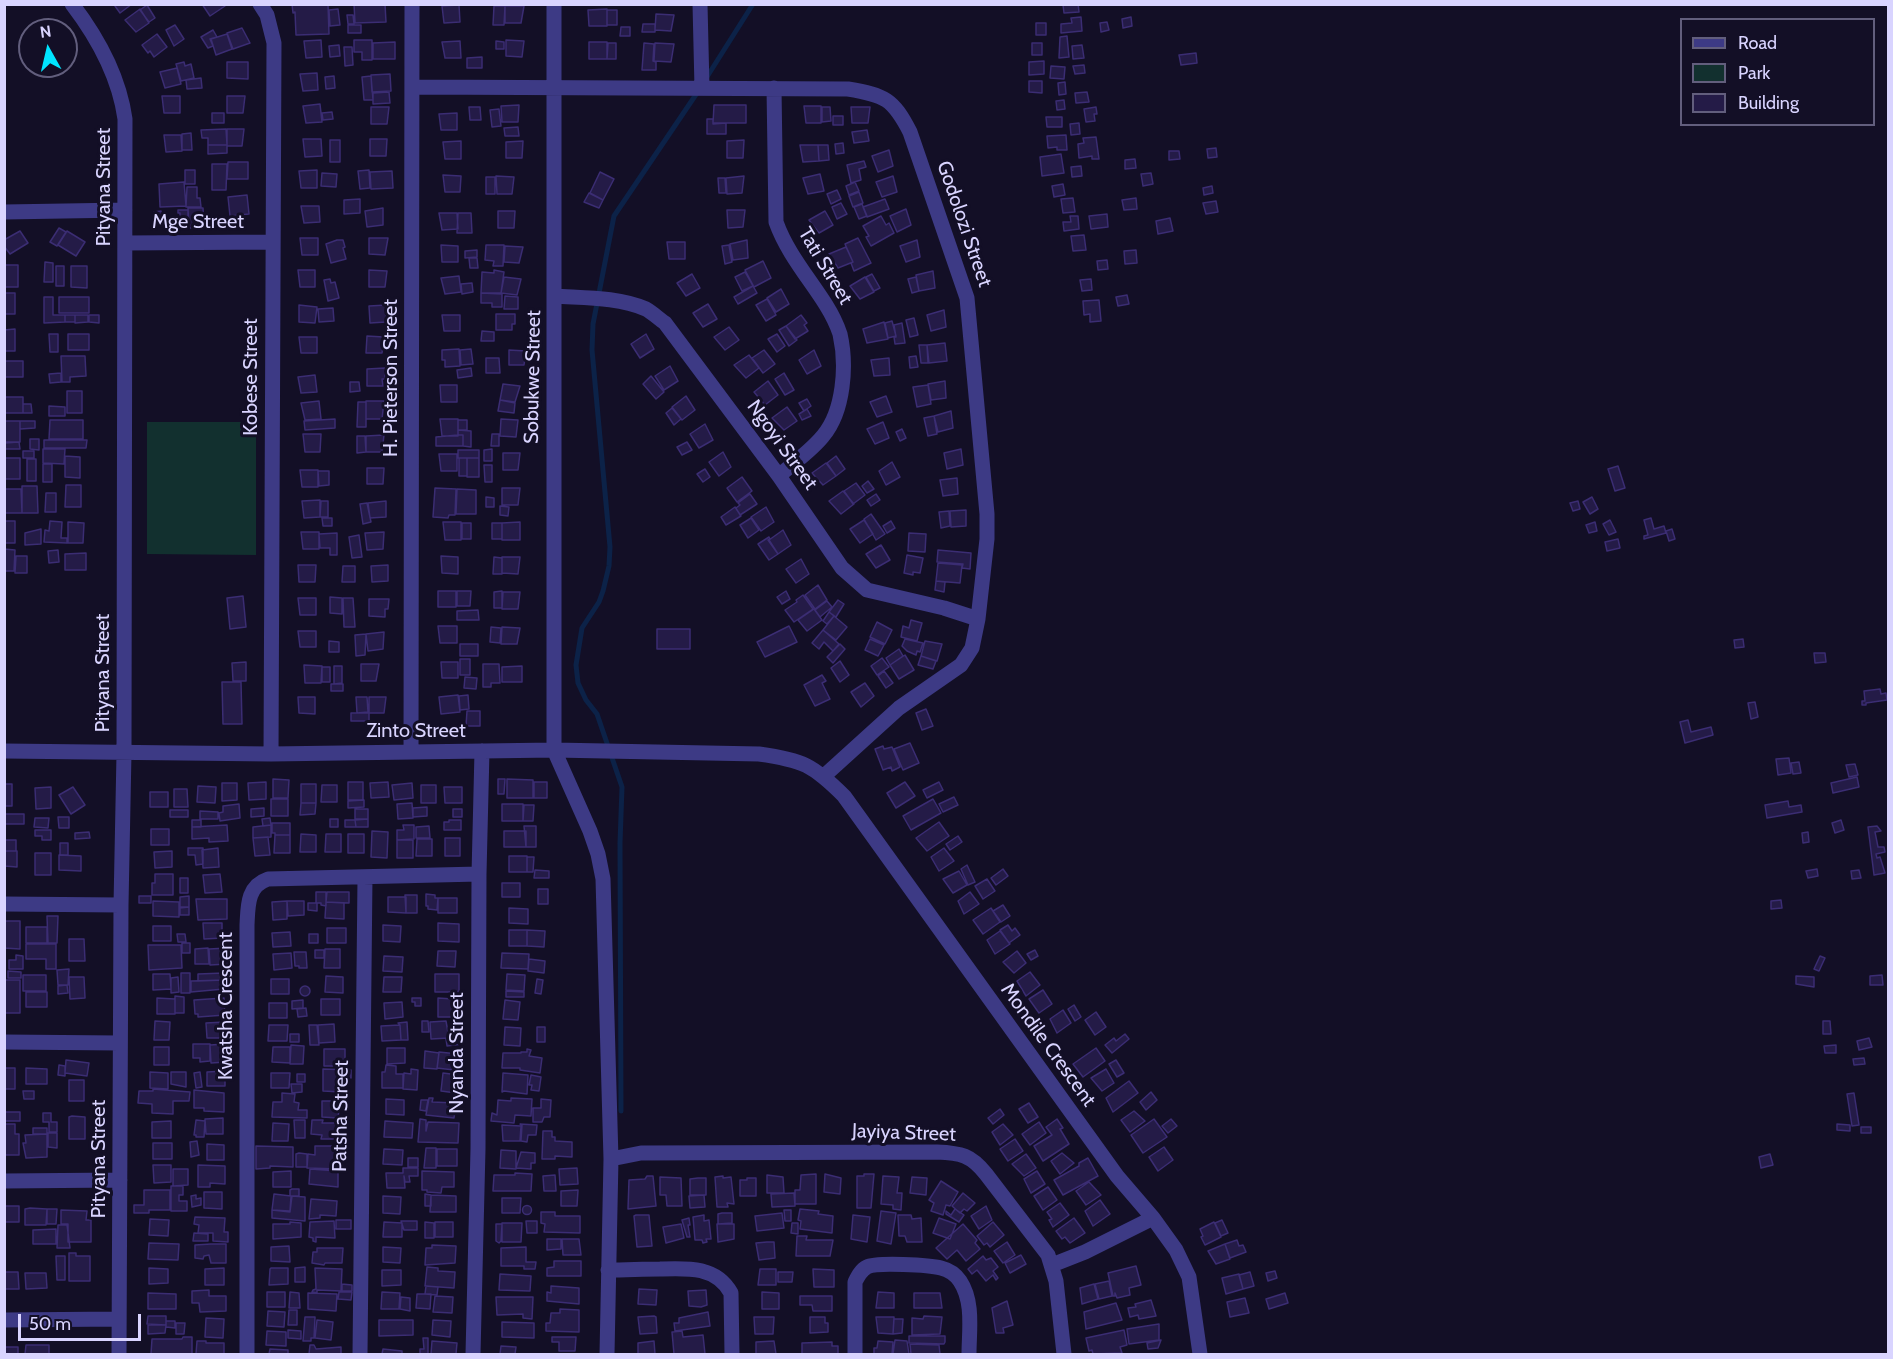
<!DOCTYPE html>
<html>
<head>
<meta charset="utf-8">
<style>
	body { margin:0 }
	#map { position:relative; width:1893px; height:1359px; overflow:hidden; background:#130f26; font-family:Cabin,sans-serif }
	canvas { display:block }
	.frame { position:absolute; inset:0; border:6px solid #d9d4ff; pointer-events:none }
	.legend { position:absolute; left:1680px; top:18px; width:195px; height:108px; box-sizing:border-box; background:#130f26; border:2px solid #625e7d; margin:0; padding:8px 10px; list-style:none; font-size:18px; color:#d9d4ff }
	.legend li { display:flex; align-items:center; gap:12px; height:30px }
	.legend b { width:30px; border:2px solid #625e7d }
	.north { position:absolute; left:18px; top:18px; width:60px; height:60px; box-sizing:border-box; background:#130f26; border:2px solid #625e7d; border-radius:50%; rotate:352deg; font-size:16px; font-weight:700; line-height:24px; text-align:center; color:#d9d4ff }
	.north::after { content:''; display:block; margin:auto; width:21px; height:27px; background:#00e5ff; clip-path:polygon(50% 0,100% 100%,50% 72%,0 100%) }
	.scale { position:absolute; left:18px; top:1314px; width:123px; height:27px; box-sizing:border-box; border:3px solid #d9d4ff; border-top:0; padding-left:8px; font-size:18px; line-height:21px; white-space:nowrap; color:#d9d4ff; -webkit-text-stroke:4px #130f26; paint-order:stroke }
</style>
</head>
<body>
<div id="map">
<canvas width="1893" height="1359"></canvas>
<div class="frame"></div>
<ul class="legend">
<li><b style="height:8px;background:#3d3a85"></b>Road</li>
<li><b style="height:16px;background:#12302f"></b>Park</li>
<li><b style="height:16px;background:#241b47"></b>Building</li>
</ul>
<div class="north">N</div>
<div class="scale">50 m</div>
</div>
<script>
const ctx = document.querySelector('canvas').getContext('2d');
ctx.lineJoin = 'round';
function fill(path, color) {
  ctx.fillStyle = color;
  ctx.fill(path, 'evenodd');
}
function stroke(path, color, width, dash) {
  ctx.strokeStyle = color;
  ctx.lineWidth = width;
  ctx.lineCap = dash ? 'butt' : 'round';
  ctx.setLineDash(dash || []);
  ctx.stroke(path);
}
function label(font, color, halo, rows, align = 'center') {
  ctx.font = font + ' Cabin,sans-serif';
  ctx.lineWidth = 6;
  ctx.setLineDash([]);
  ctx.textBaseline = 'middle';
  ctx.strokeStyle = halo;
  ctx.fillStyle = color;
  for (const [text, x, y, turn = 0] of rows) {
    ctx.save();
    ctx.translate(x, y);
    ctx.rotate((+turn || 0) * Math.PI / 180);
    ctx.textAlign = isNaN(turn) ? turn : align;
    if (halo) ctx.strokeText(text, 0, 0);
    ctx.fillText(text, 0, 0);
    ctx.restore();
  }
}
fill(new Path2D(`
	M147 422H256V555L147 554Z`), '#12302f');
stroke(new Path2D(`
	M705 80 753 4
	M621 1111 620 843 622 787 597 714 586 700 578 683 576 665 582 628 599 602 603 591 609 566 610 547 592 350 593 324 614 216 699 90`), '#0c2248', 5);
const building = new Path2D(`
	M132 4 120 13 115 6 116 4Z
	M202 4H224L225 6 210 16Z
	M292 4H328L329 34 296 35 295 12 293 13Z
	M354 4H385L386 22 355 23Z
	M1078 4 1079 12 1064 13 1063 5Z
	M147 5 155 18 149 22 140 10Z
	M459 5 460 22 444 23 442 6Z
	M494 6H505L504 25H493Z
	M505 6H524L521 23H505Z
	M140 9 149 23 136 32 125 20Z
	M338 9 340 25 330 26 329 10Z
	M607 9V26H589L588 10Z
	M607 10H617V25H607Z
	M656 14 674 15 671 31 655 30Z
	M347 15H353L354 24H348Z
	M1081 17 1082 31 1061 33V24L1072 23 1071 18Z
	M1131 17 1132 26 1123 28 1122 19Z
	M1107 22 1109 30 1101 32 1100 23Z
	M1036 23H1046V35H1036Z
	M643 24H655V32H642Z
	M175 25 184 39 174 46 166 30Z
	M348 25H361V33H348Z
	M621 27H630V36H620Z
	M242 28 250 43 233 49 227 33Z
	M213 30 217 37 210 39 213 46 208 48 201 37Z
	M157 34 167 47 154 57 150 51 148 53 142 45Z
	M227 34 232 49 216 55 211 39Z
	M1067 36 1069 57 1059 58 1060 37Z
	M321 40 322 57 306 58 304 41Z
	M354 40H372V60H362V52H354Z
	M506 40 524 41 522 57 506 56Z
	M460 41 461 58H445L442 42Z
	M496 41 504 42V49H496Z
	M395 42V59H373V43Z
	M589 42H607V59H589Z
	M608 43H616V59H607Z
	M644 43 654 44 653 61 656 62V70H642Z
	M655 43 674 44 671 62 654 61Z
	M1032 43H1042V55H1032Z
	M339 45 340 56 330 57 329 46Z
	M1082 45 1084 58 1073 59 1072 46Z
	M344 47H352L353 65 345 66Z
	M1196 53 1197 63 1181 65 1179 55Z
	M482 57V68H467V58Z
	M1044 61V74L1029 75V62Z
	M184 62 185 66 191 64 194 78 181 81 176 64Z
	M227 62H248V79L227 78Z
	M1084 65 1085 73 1075 74 1073 66Z
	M1051 66 1065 67 1064 79 1050 78Z
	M177 68 181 84 165 88 160 72Z
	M317 73 318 90 303 91 300 74Z
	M390 74 391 91 372 92 371 75Z
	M334 76 335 88 326 89 325 77Z
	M371 76 373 100H364L362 77Z
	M201 78 202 88 187 89 186 80Z
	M1029 81H1042V93L1029 92Z
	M1065 82 1066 94 1059 95 1058 83Z
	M389 92 390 103 373 104V93Z
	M1087 92 1089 102 1076 103 1075 93Z
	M162 96H180V113H164Z
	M227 96H245L243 113H227Z
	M1064 100 1065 109 1057 110 1056 101Z
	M320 104 322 122 306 123 303 106Z
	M519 105 518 122H502L501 106Z
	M714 105H746V123H713Z
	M804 106H821V123H806Z
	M371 107H389L387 124H371Z
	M469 107H480L481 120H470Z
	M822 107H830L831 121 822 122Z
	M851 107H870L868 123H852Z
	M1096 107 1097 114H1094L1095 121 1086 122 1084 109Z
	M499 109 501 126 492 127 490 110Z
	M332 112 333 119 323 120 322 113Z
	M212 113H224V123H212Z
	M457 113V130H441L439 114Z
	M833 116H843V125H833Z
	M1046 117H1062V127H1047Z
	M707 119H713V124L726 123V134H707Z
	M1079 123 1080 134 1071 135 1070 124Z
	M518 127 519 136H505L504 128Z
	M226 129 227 145H208V138H202L201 130Z
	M227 129H244L242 146H227Z
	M867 130 869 141 854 143 852 132Z
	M191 133 192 150H182V134Z
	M164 135H181L182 151 166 152Z
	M1066 135 1067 150H1057V147L1048 148 1047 136Z
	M1096 137 1099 159H1092V156L1079 158 1078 144 1084 143 1083 138Z
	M303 139H321L322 156 305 157Z
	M370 139H387L386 156H370Z
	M330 140H340V162H330Z
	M744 140 743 158H727V141Z
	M461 141V159H445L443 142Z
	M523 141 522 158H506V142Z
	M843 143 844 153 836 154 835 144Z
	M208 145H227V153L208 154Z
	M800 145H818L819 161 803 162Z
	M818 145H828L829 160 819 161Z
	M1216 148 1217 157 1208 158 1207 149Z
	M889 150 893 166 878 172 872 156Z
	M1169 151H1179L1180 159 1169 160Z
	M1061 154 1064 173 1042 176 1040 157Z
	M1135 159 1136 168 1125 169V160Z
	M864 161 866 167 859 169 861 180 851 183 847 165Z
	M228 162H248V179H227Z
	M212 164H227L226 190H212Z
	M1081 166 1082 176 1072 177 1071 167Z
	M185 170H195V184H185Z
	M317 170V188H301L299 171Z
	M369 170 370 188 360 189 358 171Z
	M392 171 393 188 371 189 370 172Z
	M600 172 614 179 603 200 590 193Z
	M322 173 337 174 336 187 321 186Z
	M1151 173 1153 184 1143 186 1141 174Z
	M820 174 824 191 808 194 803 178Z
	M443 175 461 176 460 192H445Z
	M496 176 514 177 512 194H497Z
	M744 176 742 193 727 194 726 178Z
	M893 176 897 192 882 197 876 182Z
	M486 177H495V194H486Z
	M718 178H725L726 193H719Z
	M184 182 186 206 160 207 159 184Z
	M855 182 859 191 849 195 846 186Z
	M1063 184 1065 195 1054 197 1052 186Z
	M1212 186 1213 193 1204 195 1203 188Z
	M187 187H197V198H200L201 207H186Z
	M837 190 841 199 831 204 827 194Z
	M859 192 863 203 853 207 849 196Z
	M589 193 603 200 599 208 584 202Z
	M247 195 249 214 230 216 228 197Z
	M1073 198 1075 212 1063 213 1061 199Z
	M1136 198 1137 209 1124 210 1122 200Z
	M360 199V213L344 214V200Z
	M885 199 889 209 867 217 863 207Z
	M1216 201 1218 212 1206 214 1203 203Z
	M841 203 847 214 837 219 832 207Z
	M862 204 867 216 859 219 854 207Z
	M301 206H319L320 222 304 223Z
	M188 208H203L204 227 189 228Z
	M383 208V225L367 227 365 211Z
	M906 209 911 225 897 232 890 216Z
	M178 210H188V224H180V213H178Z
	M727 210H745L743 227 728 228Z
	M161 211 162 220 155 221 154 212Z
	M498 211H515L514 228H498Z
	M825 211 833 225 819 233 809 220Z
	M439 213H457L458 229 442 230Z
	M458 213H471L472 233H457Z
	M1107 214 1108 227 1091 229 1089 216Z
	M881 216 886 225 889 223 894 233 871 246 866 237 869 236 863 226Z
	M1070 216H1078L1079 229 1064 231 1063 222H1071Z
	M1170 218 1173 231 1158 234 1156 221Z
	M59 228 66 232 57 246 50 242Z
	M20 231 28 243 10 254 4 246V240Z
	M67 231 85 242 76 256 58 245Z
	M1084 235 1086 250 1073 251 1071 236Z
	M300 238H318V255H302Z
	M369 238H388L385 255 369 254Z
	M858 238 871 263 854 271 851 263 853 262 845 244Z
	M337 240H343L345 247 343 248 346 259 331 263 326 244Z
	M747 240 748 258 733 260 730 244Z
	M917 240 920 257 906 262 900 246Z
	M667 242H685V259H669Z
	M441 245 458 246V262H442Z
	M486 245H504L503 266H493L494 261 485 260Z
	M729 245 732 262 725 264 722 246Z
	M505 246 523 247 519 263 504 262Z
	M846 247 853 262 838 268 829 254Z
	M477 250V257L465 258V251Z
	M1136 250 1137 263 1125 264 1124 251Z
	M469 258H477L478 268H470Z
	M1107 260 1108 269 1098 270 1097 261Z
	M763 261 771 278 754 287 745 270Z
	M45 262 53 263V282H44Z
	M4 265H18V287H4Z
	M56 266H64V286H56Z
	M71 266H87V288L71 287Z
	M298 270H315V287H300Z
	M369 270 387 271 385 287H369Z
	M494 270 504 272 501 293H481L482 272 494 273Z
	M933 271 935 288 919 291 916 275Z
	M745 272 753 286 742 291 735 277Z
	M692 274 700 288 686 296 677 283Z
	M872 274 880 288 874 291 866 277Z
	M459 276 461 292 445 294 441 278Z
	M504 277 521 279 517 295 501 293Z
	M865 277 874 292 860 299 850 286Z
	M916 277 919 291 912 293 908 279Z
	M330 279 331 283 335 282 339 298 328 301 324 280Z
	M1091 279 1092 290 1082 291 1080 280Z
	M472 283 473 292 462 294 461 284Z
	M753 286 757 293 738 304 734 297Z
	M781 289 789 304 776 312 767 298Z
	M4 293H15V314H4Z
	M481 293 502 294V307H492V303H481Z
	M1127 295 1129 304 1118 306 1116 297Z
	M505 296 518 297V309H504Z
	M44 297H53V315H65V322L44 323Z
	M59 297H89V313H59Z
	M767 299 776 315 766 321 756 305Z
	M1099 300 1101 321 1090 322V314L1084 315 1083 301Z
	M708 304 717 319 703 327 693 313Z
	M299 305 317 307 315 323 299 322Z
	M387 305 386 322 370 323 369 306Z
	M333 308 334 321 319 322 318 309Z
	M944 310 946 327 931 331 927 315Z
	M496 314H515V324H512V330H496Z
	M65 315H75V322H65Z
	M75 315H88V322L75 323Z
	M89 315H99V323L89 322Z
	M442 315H460V331H444Z
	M801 315 807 323 804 325 808 331 795 339 786 326Z
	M914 318 918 335 910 337 906 320Z
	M892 321 896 336 888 338 885 323Z
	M884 322 888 339 867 343 863 329Z
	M902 323 905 343 895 344 894 337H896L894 325Z
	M786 326 797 340 789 346 779 330Z
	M729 327 739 340 725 350 714 337Z
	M15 329V351H4V330Z
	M482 331 494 332V341H481Z
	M49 334H58V352H50Z
	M68 334H89V350H68Z
	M646 334 654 349 640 358 631 344Z
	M777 334 785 346 777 352 768 339Z
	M367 336 384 337 382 353H366Z
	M299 337H317V353H301Z
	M945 343 947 361 929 363 927 345Z
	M919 345H927L928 363H921Z
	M459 349 460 366 445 367V360H442V350Z
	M471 349 473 364 461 365 460 350Z
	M509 350 526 351 524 365H509Z
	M764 350 775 364 763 373 752 358Z
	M814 350 821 366 807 374 799 360Z
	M749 355 759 368 746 378 734 365Z
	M61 356H85L86 376 70 377V382H62Z
	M916 356 918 367 910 368 909 357Z
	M486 358H499L500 373H486Z
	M889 358 890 375 874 376 871 360Z
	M4 361H23V377H4Z
	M670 366 678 381 664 390 655 376Z
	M385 368V379H382L383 386H367V369Z
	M471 368 472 376 458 378 457 370Z
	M61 373V382L50 383 49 374Z
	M784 373 794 390 785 395 775 379Z
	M315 375 317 392 301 393 298 377Z
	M651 376 664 392 656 399 643 384Z
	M768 381 778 395 765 405 754 392Z
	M945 381 946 398 931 400 928 384Z
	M350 382H359L360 391 350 392Z
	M503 384 520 386 515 402 500 400Z
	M440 385H457V402H441Z
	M928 385 931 404 917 407 913 387Z
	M67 391H82V413H67Z
	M686 396 695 410 682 420 672 407Z
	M886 396 892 412 877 417 870 402Z
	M4 397H23V413H4Z
	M807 399 811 406 804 411 799 403Z
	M500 400 515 403 514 413 498 411Z
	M319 401 321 419 305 420 301 403Z
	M366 401H384L382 419H366Z
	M358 402H366V427H357Z
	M23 404H31L32 413H23Z
	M49 406 65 407V416H49Z
	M787 407 797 421 784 430 772 418Z
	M672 408 681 419 674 425 666 413Z
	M807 409 811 416 802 420 799 414Z
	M951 411 953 428 938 432 934 416Z
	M934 416 937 434 928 436 924 418Z
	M335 419V428L305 430 304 421Z
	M440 419H458V436H442Z
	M501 419 518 420 516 437 500 436Z
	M50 420H83V439H49Z
	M458 420H467V430H458Z
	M4 421H20V442H4Z
	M20 421H35V428L20 429Z
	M883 422 889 438 875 444 867 429Z
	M705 424 713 440 699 448 690 434Z
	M902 429 906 438 900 441 896 432Z
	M458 430 471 431V447L463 446V435H458Z
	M303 434H321L320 452H305Z
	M492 434H499V446H491Z
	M384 435 382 452H366V436Z
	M458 435H463V446H436V437Z
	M357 436H365L366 452 357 453Z
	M30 439H39V450L30 449Z
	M44 440H87L86 448H44Z
	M19 442 20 449H5V443Z
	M687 442 692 450 682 455 677 447Z
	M43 449H65L64 464 43 463Z
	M492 449V461H484V450Z
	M961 449 963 465 947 469 944 453Z
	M458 450H479V458H458Z
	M23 451H34V458H23Z
	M723 452 731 467 719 476 709 462Z
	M503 453H520L518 470H503Z
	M439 454H457V471H441Z
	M65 456 80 457V478L65 477Z
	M836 456 845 469 836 476 827 463Z
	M4 458H20V479H4Z
	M459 458H467V476H459Z
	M467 458H479V477H467Z
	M27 459H36V481H27Z
	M892 462 900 477 886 485 879 471Z
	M826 463 836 476 823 485 812 473Z
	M43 464H52V482H43Z
	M484 465H492V482H485Z
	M1618 466 1625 488 1615 491 1608 469Z
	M367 468H384L383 484H367Z
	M705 469 710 477 703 482 697 474Z
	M300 470H318V487H302Z
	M318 471H329V485L319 486Z
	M742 477 752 491 737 502 727 488Z
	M957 478 958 494 943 496 940 480Z
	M868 481 874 489 867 493 862 486Z
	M856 483 865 495 853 504 844 491Z
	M66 485H81V507H65Z
	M22 486H37L38 513H22Z
	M435 488 456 489 455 515H449L448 518 433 517Z
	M502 488H520L518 505H502Z
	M4 489H21L22 513H4Z
	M457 489 476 490V514H456Z
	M843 491 854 504 841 514 829 501Z
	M46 493H56V512H45Z
	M750 494 757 504 740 515 736 508 740 505 738 503Z
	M876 494 880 500 871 506 867 500Z
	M486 497 494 498V507H486Z
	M1592 497 1598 509 1590 514 1583 502Z
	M320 500V517L304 518 302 501Z
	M321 501H328V517H320Z
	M386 501V517L370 518 368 503Z
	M1578 501 1580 509 1573 511 1570 503Z
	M367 503 371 522 363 524 360 504Z
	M500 506 509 507 508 516 500 515Z
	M735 507 741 516 726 525 721 517Z
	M766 507 774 522 761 531 751 517Z
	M966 510V526L951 527 950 511Z
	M949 511 950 526 941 528 939 512Z
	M871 514 885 534 876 540 864 519Z
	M322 518H332V526H323Z
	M751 518 759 530 748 538 740 525Z
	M1651 518 1654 529 1664 526 1666 533 1644 539V536L1648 535 1644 520Z
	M864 520 873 534 860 543 850 529Z
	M1610 520 1616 532 1609 535 1603 524Z
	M4 521H15V543H4Z
	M50 521 62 522 61 538H67V543L44 542 45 530 49 531Z
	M891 521 895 528 887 533 883 526Z
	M68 522 84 523 83 543H68Z
	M443 522H461V540H445Z
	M520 522V540H502V523Z
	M1595 522 1597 531 1589 533 1586 525Z
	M462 523H471V539H462Z
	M492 523H502V539H492Z
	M41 529V544L25 545V533Z
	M1672 529 1675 539 1669 541 1666 531Z
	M783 530 791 545 778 554 769 540Z
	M301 532H319V549H303Z
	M384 532 383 549 367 550 365 533Z
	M337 533V555H330V548H320L319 534Z
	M909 533 926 534 925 552 908 551Z
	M359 535 362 557 352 558 349 537Z
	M769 537 770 539 768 540 778 554 769 560 758 544Z
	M1618 539 1620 548 1607 551 1605 542Z
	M881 545 890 560 876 568 866 554Z
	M4 549 15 550 14 571H4Z
	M58 550 59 562 49 563 48 551Z
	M938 550 971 553 970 569 962 568 963 564 937 562Z
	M86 553V570H65V554Z
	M907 555 923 558 920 573 913 572V575L904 573Z
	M16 556H27V573H15Z
	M441 556 458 557V574L442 573Z
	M494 557 502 558V574H493Z
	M502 557H520L518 574 502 573Z
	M801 559 809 574 796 583 786 569Z
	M938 563 962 565 960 583 936 581Z
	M298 565H316L315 582H299Z
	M388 565V581L372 582 371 566Z
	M343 566H355V582H342Z
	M936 581 945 582 944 592 935 590Z
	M818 585 827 600 815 609 805 595Z
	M438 591H456V607H438Z
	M457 591H471L470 606H457Z
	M502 591V608H494V592Z
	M786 591 790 599 782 604 777 597Z
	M503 592H520L518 609H502Z
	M803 595 813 609 794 622 785 610 797 602 796 600Z
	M243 596 246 627 230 629 227 598Z
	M330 597 342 598V614L330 613Z
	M298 598H316V615H300Z
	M343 598H353L355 627H344Z
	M369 599H389L388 609H385V617L369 616Z
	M838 600 844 604 836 617 829 612Z
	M827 601 832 607 820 617 815 610Z
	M814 609 822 620 807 631 798 620Z
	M478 610 479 620H457V611Z
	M829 612 834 616 827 624 823 621Z
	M834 616 847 627 836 640 823 630Z
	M911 620 922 623 917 641 901 637 903 626 909 628Z
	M877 622 892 630 885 644 870 637Z
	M438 626H457V643H440Z
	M789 626 797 642 765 657 757 642Z
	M491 627 501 628 500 643 490 642Z
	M502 627 520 628 517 644H501Z
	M657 629H690V649H657Z
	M823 630 839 644 833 651 824 642 819 649 812 643Z
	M298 631H316V647H300Z
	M384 632 383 649 368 651 366 634Z
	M366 634 365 655 356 656 355 635Z
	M870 639 884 645 878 656 865 650Z
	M905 639 923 643 920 652 917 651 916 655 907 651 902 646Z
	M1743 639 1744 647 1735 648 1734 640Z
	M329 641 339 642V652H329Z
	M925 641 942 644 937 661 921 656Z
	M460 644H478V656H460Z
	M840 644 845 649 833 663 827 657Z
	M899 649 903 656 890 665 886 658Z
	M1814 653H1825L1826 662 1815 663Z
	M905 655 914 670 899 679 890 665Z
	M921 656 936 661 933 669 918 665Z
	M882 658 889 667 877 675 871 666Z
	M460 659H470V675H460Z
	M840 661 849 675 840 682 831 668Z
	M246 662V681H233L232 663Z
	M441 662H458V678H442Z
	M361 664H379L376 681H361Z
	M483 664H499L500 683H491V687H483Z
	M304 665 322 666 321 683H305Z
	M334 666H342V683L334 684Z
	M522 666V682H502V667Z
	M322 667H330V682H322Z
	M884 671 893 683 886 688 878 676Z
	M822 675 826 681 822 683 830 699 815 706 804 685Z
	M465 677 477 678 476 689 464 688Z
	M222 682H241L242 724H223Z
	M865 683 874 696 861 707 851 692Z
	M331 684H343V691H331Z
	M1880 689 1881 694 1886 693 1887 700 1866 703V705H1862V701H1865L1864 691Z
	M458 695 460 712 441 714 439 697Z
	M468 695 469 709 460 710 459 696Z
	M298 697H315V714L299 713Z
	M356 697H367L368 712 357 713Z
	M369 697H386L384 713H369Z
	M1755 702 1758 717 1751 719 1748 703Z
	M926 709 933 726 922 730 916 713Z
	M467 711H480V726H466Z
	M351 713H369V721H351Z
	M1688 720 1691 732 1711 727 1713 735 1685 743 1680 722Z
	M910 743 919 763 903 770 894 749Z
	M883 746 884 749 892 747 900 767 892 771 891 767 883 770 875 749Z
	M1789 758 1791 773 1778 775 1776 759Z
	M1799 762 1801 773 1793 774 1791 763Z
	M1855 764 1858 775 1849 777 1846 765Z
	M1857 777 1859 787 1833 793 1831 783Z
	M273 779 289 780 288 798H273Z
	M498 779H505L504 794H498Z
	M507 779 533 780V798H507Z
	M266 782V799L249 800 248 783Z
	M348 782H363V800H348Z
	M388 782 389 797 371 798 370 783Z
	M534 782H547V798H534Z
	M905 782 915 796 896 808 887 793Z
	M939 782 943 790 927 798 923 790Z
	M222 783H237V800L222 801Z
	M412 783 413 798 394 800 392 785Z
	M4 784H12V806H4Z
	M301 784H316V803H301Z
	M322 785H337V802H321Z
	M421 785H436V803H421Z
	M198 786 216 787 215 803 197 802Z
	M51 787V808L36 809 35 788Z
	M73 787 85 805 71 814 59 795Z
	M444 787H462V803H445Z
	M174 789H187L188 807H174Z
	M150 792H168V807H150Z
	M954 797 958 805 943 812 939 804Z
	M271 799H288V816H271Z
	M933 799 941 813 911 830 903 816Z
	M364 800V807L348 808V801Z
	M1788 801 1789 807 1801 805 1802 812 1767 818 1765 805Z
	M301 803H316L315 814 300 815Z
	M412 803 413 818 398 819 397 804Z
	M239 804 240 818 220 821 219 813 223 812V806Z
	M502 804H523V821H502Z
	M524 805H534L533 821H523Z
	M427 807V816L413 817V808Z
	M264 808V816L251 817V809Z
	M355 809H368V819H355Z
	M453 809H462V817H453Z
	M170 810H188V817H170Z
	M200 811 218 812V819H200Z
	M4 814H24V824H4Z
	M58 817H69V828H59Z
	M35 818H49L48 828 34 827Z
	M270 818 271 825 263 826 262 819Z
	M330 819H338V827H330Z
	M368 819V827H356L355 820Z
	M192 820H201V827H192Z
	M345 820H355L356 827H345Z
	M449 820H461V830H444V822H449Z
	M1841 820 1844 830 1835 833 1832 823Z
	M939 822 949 836 927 851 916 838Z
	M272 823H290V835H275V833H272Z
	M227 825 228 841 209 842V838L192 839V827Z
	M271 825V837L253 838V827Z
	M403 825H414V839L397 840V830H404Z
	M429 826 430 838H416V827Z
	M524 826H536V847H526Z
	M1877 826 1881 831 1875 832 1878 847H1884L1885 852 1876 854 1877 858 1880 857 1885 873 1874 875 1868 827Z
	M151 829H169V845H151Z
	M35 830H51V840H42V836H35Z
	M372 831 388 832 387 858 371 857Z
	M504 831H526V847H504Z
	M89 832 90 838 75 839V833Z
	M1808 832 1809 842 1803 843 1802 833Z
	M301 834 316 835V852H300Z
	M326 834H341V852H325Z
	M348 834H364V853H348Z
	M275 835H290V853H274Z
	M958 836 962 842 950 850 946 844Z
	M268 837 270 855 255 856 253 838Z
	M445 838H460V856H445Z
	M417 839H432V856H416Z
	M4 840H16V851H4Z
	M397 840H413V858H397Z
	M60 843H68V855H60Z
	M188 848H203V864L196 865 195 855H188Z
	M218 848 219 867 203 868 202 850Z
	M944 848 954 861 939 871 931 857Z
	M4 851H17V867L4 866Z
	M172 851V867L155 868 154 852Z
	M35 853H51V875H35Z
	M59 855 81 856V871L59 870Z
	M509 856H527V872H509Z
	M527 857H534L533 872H527Z
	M967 865 975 882 968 885 961 869Z
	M1003 869 1008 876 996 885 991 878Z
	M1817 869 1818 876 1808 878 1806 871Z
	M535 870 549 871V878H534Z
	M1859 870 1861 878 1852 879 1851 871Z
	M959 871 967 885 953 893 943 879Z
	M155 874H173V895H152V883H155Z
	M220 874 222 892 205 893 203 875Z
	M180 878H188V893H180Z
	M987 879 995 891 983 899 975 886Z
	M502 883H520V897H502Z
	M538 889H548V904H538Z
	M316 892H326V906L321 905V903H316Z
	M327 892H349V903L326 902Z
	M970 892 979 904 964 914 958 901Z
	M426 894 435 895V898H438L437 910 428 909V906H426Z
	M405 895H417V913H406Z
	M139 896H151V903H139Z
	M189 896V907H180V897Z
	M388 897H406V913L388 912Z
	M438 898H457V913H438Z
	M196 899H227V919L198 920Z
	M1781 900 1782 908 1771 909V901Z
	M153 901 179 902V917L153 916Z
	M287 901H304V915L288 916Z
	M287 901V919L273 920 272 902Z
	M326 902 344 903V919L325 918Z
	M308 903H317V911L308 910Z
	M1003 905 1010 916 1001 922 993 911Z
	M189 907V915H180V908Z
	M509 908 528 909V924L509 923Z
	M991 908 1000 922 983 934 973 920Z
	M47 916H58L57 943H48Z
	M4 921H20V949L4 948Z
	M203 923H222V938L204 939Z
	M438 923 459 924V942L438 941Z
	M383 925 401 926 400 942 383 941Z
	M1008 925 1012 931 1015 928 1020 935 1009 943 1000 930Z
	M153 926H171V941H153Z
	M26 927H47V943H26Z
	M327 928H346V943H327Z
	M509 930H527V946H509Z
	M527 930 545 931 544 947 527 946Z
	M1000 931 1010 944 995 954 987 940Z
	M290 932 291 946 273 947 272 933Z
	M177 934H185L186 942H178Z
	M309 934H318V943H309Z
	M69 939H84L85 961H69Z
	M182 943H190V953H182Z
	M26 944H56V969H46V959H26Z
	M148 945H181L182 968 149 970Z
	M208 948 209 964H195V949Z
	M227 948V964L210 965 209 949Z
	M325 949H340V968H324Z
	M315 950H324V958H315Z
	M1035 950 1038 956 1031 960 1027 954Z
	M438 951H456L455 967 437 966Z
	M1017 951 1026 963 1014 973 1003 962Z
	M294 952H306L307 968H299V966H295Z
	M291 953 292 968 274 970 273 954Z
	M502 953 529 954 528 969 501 968Z
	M16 955 23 956V969H9V960H16Z
	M384 956 403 957 402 972 383 971Z
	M1820 956 1825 958 1819 971 1814 969Z
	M529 959 545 961 544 973 528 971Z
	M69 969 68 985H58L57 970Z
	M8 971 21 972V978H8Z
	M1030 972 1040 985 1026 996 1017 981Z
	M181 973H190V993H181Z
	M224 973V980L198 981V974Z
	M153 974H170L171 989 153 990Z
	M435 974H459V992H435Z
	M507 974 525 975 524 991 506 990Z
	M23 975H46V991H23Z
	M1882 975 1883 985H1870V976Z
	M326 976 343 977V993L325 992Z
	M1796 976 1814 977V987L1796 984Z
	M69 977H84L85 998 70 999Z
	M178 977 179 992 171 993V978Z
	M384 977H402L401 992H383Z
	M271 979H289V994H271Z
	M537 979 543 980 541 994 535 993Z
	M4 980H20V1013H4Z
	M224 980V989L191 992V981Z
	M67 985 68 993 58 994V986Z
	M300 991a5 5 0 1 1 10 0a5 5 0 1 1-10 0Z
	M1043 990 1052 1004 1039 1013 1029 999Z
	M506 991 524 992V997H506Z
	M26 992H47V1007H26Z
	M175 996 184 997V1013H175Z
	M157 998 175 999V1014H157Z
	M224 998 225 1015 198 1017V1014H195L194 1000Z
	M412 998H421V1006H415V1002H412Z
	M438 998 453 999V1017H438Z
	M321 999H340V1015H321Z
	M303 1000V1008L292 1009V1001Z
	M505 1000 520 1002 518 1020 503 1019Z
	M402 1002 403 1017 385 1019 384 1003Z
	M269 1003H287V1018H269Z
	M1074 1005 1081 1017 1075 1021 1068 1009Z
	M306 1008 307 1016 298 1017 297 1009Z
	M1063 1010 1071 1023 1057 1033 1050 1019Z
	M1096 1012 1106 1027 1095 1035 1085 1020Z
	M155 1021 170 1022 169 1040H154Z
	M422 1021H428L429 1032H422Z
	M446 1021 449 1038 431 1039 430 1022Z
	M1823 1021H1830L1831 1034H1823Z
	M225 1022V1038H207L206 1023Z
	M407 1022 408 1040H401L400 1025 398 1023Z
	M334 1024 335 1042 319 1043 318 1025Z
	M269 1025H288L287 1041H268Z
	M309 1025H317L319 1045H310Z
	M400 1025 401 1040 382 1041 381 1026Z
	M505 1027 521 1028 520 1046 504 1045Z
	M537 1027H545V1042H537Z
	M290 1034H299V1042H290Z
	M1125 1034 1129 1039 1112 1053 1105 1045 1114 1038 1116 1041Z
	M461 1037 462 1044 447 1046 446 1039Z
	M1869 1038 1872 1047 1859 1050 1857 1041Z
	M193 1044H210V1061L200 1062V1058H193Z
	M225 1044 226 1062 211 1063 210 1045Z
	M291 1045 304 1046 303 1064H290Z
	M1836 1045V1053H1825L1824 1046Z
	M154 1047H169V1065H154Z
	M273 1047H290V1063L272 1062Z
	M387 1048H405V1063L387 1064Z
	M1096 1048 1105 1061 1083 1077 1073 1064Z
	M324 1049H345V1066H324Z
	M527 1049 531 1050 529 1056 542 1058 540 1073 520 1070V1068H502L503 1053H521V1052H527Z
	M425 1051 439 1053 437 1069 424 1068Z
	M439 1052 458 1054 454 1070 437 1068Z
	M1864 1058 1865 1064 1854 1065 1853 1059Z
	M66 1060 89 1063 87 1076 65 1073Z
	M1116 1060 1124 1073 1117 1077 1109 1064Z
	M59 1065 65 1066V1076L58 1075Z
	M386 1065 396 1066V1074H403V1088H382V1072H385Z
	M4 1068H15V1089H4Z
	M26 1068 47 1069V1084H26Z
	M323 1069 351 1070V1078H342V1092L323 1091Z
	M411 1069 418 1070 417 1090 403 1089 404 1073 411 1074Z
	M1106 1069 1114 1083 1102 1091 1091 1078Z
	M225 1071V1086H207V1072Z
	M150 1072 168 1073V1089L150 1088Z
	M171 1072H186V1087L171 1084Z
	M200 1072 202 1087 196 1088 194 1073Z
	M271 1073H290L289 1088H271Z
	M443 1073 459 1075 456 1093 441 1091Z
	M503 1073 528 1075 527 1094 504 1091 502 1092Z
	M297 1074H305V1082H297Z
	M531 1075 541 1077 539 1091 531 1090 532 1085H529Z
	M69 1080H84V1101H69Z
	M1129 1081 1138 1093 1113 1112 1106 1098Z
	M291 1084H302V1092L292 1093Z
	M153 1089 190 1092 189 1101H173V1114L152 1113V1104L138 1103 139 1091H153Z
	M194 1090 224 1093V1112L204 1111V1108H194Z
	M23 1091H34V1099H24Z
	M1151 1092 1157 1100 1146 1110 1140 1102Z
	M282 1093 295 1094 294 1102 299 1103 298 1110H307V1118L272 1117 273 1102H282Z
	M1854 1093 1859 1125 1852 1126 1847 1094Z
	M429 1098H433L432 1102 456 1103 454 1118 426 1115Z
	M511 1098 532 1099 531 1116 515 1115 514 1123 491 1121 492 1113 497 1115 498 1100 511 1101Z
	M386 1099 404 1100V1115L386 1114Z
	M541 1099 551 1100 550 1117H544L542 1122H533V1108H541Z
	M421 1100H428L426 1111 420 1110Z
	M322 1101H340L338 1118 322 1117Z
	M1029 1103 1038 1117 1028 1123 1019 1109Z
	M1000 1109 1004 1115 993 1124 988 1118Z
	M4 1110 6 1112H20V1121H4Z
	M1134 1111 1145 1121 1130 1132 1121 1120Z
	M43 1113H51V1122H57V1132H49V1122H43Z
	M72 1116 85 1117V1139H69V1117Z
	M223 1118V1134H206L205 1119Z
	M420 1119 426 1120V1131L428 1122 459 1123 458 1143 418 1142Z
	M1057 1119 1063 1128 1060 1129 1069 1144 1043 1161 1034 1146 1052 1135 1046 1127Z
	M1154 1119 1167 1137 1143 1153 1131 1135Z
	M1171 1119 1177 1126 1168 1133 1162 1126Z
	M196 1120 205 1121 204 1137H196V1135H194Z
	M294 1120H305V1138H295Z
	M312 1120H323L322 1123H340L339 1139H321L322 1135 311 1134Z
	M171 1121V1138H152V1122Z
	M385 1121 413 1123 412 1138 384 1137Z
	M1039 1122 1046 1133 1030 1145 1022 1134Z
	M273 1123 289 1124 288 1141H272Z
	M4 1124H15V1134H19V1155H4Z
	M520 1124 537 1125 536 1135H528L527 1142 521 1141 522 1125Z
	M1003 1124 1013 1135 1000 1145 992 1132Z
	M1837 1124 1850 1125V1131L1837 1130Z
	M502 1125 521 1126 520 1141H503Z
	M1861 1127H1871V1133H1861Z
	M33 1128H47V1134H33Z
	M543 1131H552V1137H555V1141L572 1142V1157L555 1156V1159H542Z
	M48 1133H57V1148L48 1147Z
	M47 1134V1157L26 1158 23 1143H26L25 1135Z
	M1015 1139 1023 1151 1008 1161 1000 1149Z
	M197 1141 199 1155 191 1157 190 1142Z
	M153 1143H172V1159H153Z
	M207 1144 224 1145V1160H207Z
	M256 1146 293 1147V1167L270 1166V1168L256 1169Z
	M315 1146H343L342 1165H339V1169L307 1168 308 1154 315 1155Z
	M1164 1147 1173 1160 1158 1171 1149 1157Z
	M426 1148H436V1168H424Z
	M384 1149 403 1150 402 1165 383 1164Z
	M437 1149H457V1166H437Z
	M501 1150 516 1151V1169L500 1168Z
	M521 1152 535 1153V1163H531V1169L516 1168Z
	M299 1153 307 1154V1167H296V1154Z
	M1062 1153 1074 1163 1060 1174 1051 1161Z
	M1026 1154 1036 1168 1024 1176 1012 1164Z
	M1770 1154 1773 1165 1761 1168 1759 1157Z
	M408 1158H418V1167H408Z
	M1088 1158 1098 1176 1063 1195 1054 1180 1079 1166V1163Z
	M153 1165H171V1182L154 1183Z
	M198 1165 225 1166V1184L210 1183V1187H198Z
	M403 1168H418V1176H409L410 1182H405L404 1176 405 1188H387L386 1173H403Z
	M577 1168 578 1184 560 1185 559 1169Z
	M173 1169H188V1185L173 1186Z
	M310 1169 338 1171V1187L309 1184Z
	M291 1171V1187H273V1172Z
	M422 1171 454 1172V1187H442L441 1193 427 1192V1190H422Z
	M1037 1171 1045 1184 1031 1193 1024 1179Z
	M515 1173 532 1174 531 1191H493L494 1175H515Z
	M816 1174V1204H795V1190H800L801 1175Z
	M825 1174 841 1178 840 1194 824 1192Z
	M864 1174H874L871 1208H857V1176H864Z
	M555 1175 556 1191H544L543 1176Z
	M767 1175 783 1177 784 1193H767Z
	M647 1176H653L656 1206 628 1209 629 1180 645 1179Z
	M723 1176V1178L731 1177 734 1204 727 1203 728 1207H717L715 1177Z
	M883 1176 899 1177 897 1193H902L901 1210 893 1209V1205L881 1204Z
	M660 1177 681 1178 682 1206H667L666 1195H660Z
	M912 1177 927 1178 926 1195 910 1193Z
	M698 1178H706V1195H690V1179Z
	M747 1178H756V1196H740V1180H747Z
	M941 1181 958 1192 950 1206 946 1205 943 1215 931 1211 934 1203 929 1200Z
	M1089 1182 1101 1195 1086 1205 1076 1191Z
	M171 1186H183V1195H179V1201H187V1211H171Z
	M1048 1187 1057 1200 1043 1210 1034 1196Z
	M292 1189H299V1196H290V1190Z
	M144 1190H170V1210H149V1213H134V1205H144Z
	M578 1190 577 1206H561V1191Z
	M204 1192H222V1209L204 1208Z
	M794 1193 795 1206 772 1207 771 1194Z
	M963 1193 975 1203 967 1211 964 1209 960 1213 952 1206Z
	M274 1194 291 1196 290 1211 272 1210Z
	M425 1194 431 1195V1206H425Z
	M196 1195V1199L201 1198V1205L192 1207 191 1196Z
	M431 1195 456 1196V1212H430Z
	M704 1195 705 1207 690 1208 689 1196Z
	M292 1196 305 1197V1221L272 1218V1210L290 1212Z
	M383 1196 401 1197 400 1214 383 1213Z
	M502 1198H521L520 1213H502Z
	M311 1199 337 1201 336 1216 320 1215V1218L309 1219Z
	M1100 1200 1110 1214 1093 1226 1085 1211Z
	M1060 1203 1069 1215 1053 1227 1049 1220 1052 1219 1047 1212Z
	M522.5 1210a4.5 4.5 0 1 1 9 0a4.5 4.5 0 1 1-9 0Z
	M4 1206H19V1222H4Z
	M986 1206 992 1220 979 1229 971 1216Z
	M30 1208 47 1209 46 1225H25V1209Z
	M47 1209H57L56 1224H47Z
	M800 1209 819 1211 818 1214 833 1216 832 1233 800 1229 801 1221 798 1220Z
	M955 1209 964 1215 959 1222 946 1214V1211L951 1215Z
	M61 1210 87 1211 86 1220H91V1242H68V1224H61Z
	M784 1210H791V1221H785Z
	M881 1211 896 1213 891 1244 877 1241Z
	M541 1212H555V1216H580V1233L544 1232 545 1224 541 1223Z
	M722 1213H732V1223L718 1224V1214Z
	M782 1213 784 1228 757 1231 755 1216Z
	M636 1215H649L652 1246 637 1247 634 1216Z
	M704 1215V1221L709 1220 711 1239H706L707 1242 703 1243 702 1240H695L693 1217Z
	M853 1215 870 1217 867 1242 851 1239Z
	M898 1215H911L912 1219 921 1218 922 1242H907L905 1236H899Z
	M195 1217 225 1218 224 1232H228V1242L213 1241V1233H198L199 1225 194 1224Z
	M689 1218 690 1225H688L690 1237H687L682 1220Z
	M939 1218 956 1224 950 1239 933 1233Z
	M1074 1218 1085 1233 1070 1243 1065 1237 1062 1239 1056 1231Z
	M150 1219 169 1220 168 1236 149 1235Z
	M336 1220H351V1229H336Z
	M1222 1220 1228 1233 1221 1236 1215 1223Z
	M334 1221 335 1238 316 1237V1242L313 1241V1238L309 1237 310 1222Z
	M401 1221H417V1230H404Z
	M526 1221H537V1233H527Z
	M290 1222 301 1223V1237L273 1239V1224H290Z
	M384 1222 402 1223V1237H383Z
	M425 1222 434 1223V1238H425Z
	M435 1222H453V1237H435Z
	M993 1222 1004 1235 990 1247 987 1243 984 1245 977 1236Z
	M1214 1222 1221 1237 1205 1245 1201 1237 1203 1236 1200 1229Z
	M502 1223H522L521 1242H502Z
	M792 1223H798V1234L791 1233Z
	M496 1224H502L501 1241 499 1243 496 1241Z
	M681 1224 684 1238 666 1243 663 1227Z
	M717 1224H734V1239L718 1242Z
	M963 1224 977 1240 975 1243 980 1249 966 1261 957 1250 947 1259 936 1248Z
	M58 1225H67L70 1248H57Z
	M56 1229V1244H33V1230Z
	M194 1233 208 1234V1241H193Z
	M797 1236H807L806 1240H833L830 1256H796Z
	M547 1239H561V1249L547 1250Z
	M562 1239H579L581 1255H563Z
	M1237 1240 1239 1246 1243 1245 1246 1252 1230 1258 1225 1244Z
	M767 1242H774L775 1258 759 1260 756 1243Z
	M1007 1242 1015 1255 1003 1263 994 1251Z
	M149 1243 179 1244 178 1260 148 1259Z
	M211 1244H226V1263H211L209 1255 204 1256 203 1259 195 1258V1245Z
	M1225 1244 1230 1259 1216 1264 1208 1251Z
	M432 1245 456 1246 455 1263 425 1265 426 1248H432Z
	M289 1246 290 1262 271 1261V1247Z
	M383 1247 401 1248 400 1263 383 1262Z
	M526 1247V1262H536L535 1269H524V1266H501V1248Z
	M317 1248H343L342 1263H325L324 1265 312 1263 313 1252H317Z
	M69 1253H76V1256H90V1281H69Z
	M1021 1255 1026 1264 1010 1273 1005 1263Z
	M56 1256H65V1280H57Z
	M983 1256 986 1260 991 1258 998 1267 993 1271 998 1278 996 1280 993 1275 986 1281 977 1270 972 1274 968 1269Z
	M554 1261H581V1276H547V1268L554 1267Z
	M1136 1266 1141 1285 1129 1288 1130 1295 1117 1298 1115 1293V1296H1113L1108 1273Z
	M305 1267V1282H295V1268Z
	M427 1267 438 1268V1271L455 1272 454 1288 425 1286Z
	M149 1268 168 1269V1283L149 1284Z
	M224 1268V1285H205V1269Z
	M271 1268H288V1284L269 1285 270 1269Z
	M315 1268 342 1269 341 1291 317 1290V1293L312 1292 313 1290 316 1289Z
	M760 1269H776V1285H758Z
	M813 1269 834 1270V1287H814Z
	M382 1270H401V1285L382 1286Z
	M1275 1271 1277 1278 1268 1281 1266 1273Z
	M4 1272H18L19 1289H4Z
	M778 1272H793L792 1282H778Z
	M1250 1272 1254 1286 1243 1289 1239 1275Z
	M25 1273H46L47 1288 26 1289Z
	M500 1274 531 1276 530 1291 499 1290Z
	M1239 1274 1243 1289 1226 1294 1222 1278Z
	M1109 1281 1112 1296 1099 1299 1095 1284Z
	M342 1284 352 1285V1291H342Z
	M1094 1284 1098 1299 1082 1304 1080 1288Z
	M426 1286 438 1287 437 1295 425 1294Z
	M551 1286 579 1288V1304L547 1301V1292L551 1293Z
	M639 1289 657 1290 656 1305 638 1304Z
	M209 1290V1296H226V1311L200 1312 199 1303H192V1291Z
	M706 1290 707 1305 701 1307 689 1306 688 1291Z
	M267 1292H285V1307H267Z
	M290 1292 299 1293 300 1308H289Z
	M339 1292H352L351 1300 338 1299Z
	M382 1292 400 1293 399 1309H381Z
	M762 1292 779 1293V1309H762Z
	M878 1292 894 1293V1308H876Z
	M148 1293 176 1294V1309H148Z
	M308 1293 337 1294 336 1311 308 1309Z
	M914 1293H940L942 1308H914Z
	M1285 1293 1288 1303 1269 1309 1266 1299Z
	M417 1294H431L430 1309 416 1308Z
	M435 1296 453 1297 452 1313 433 1312Z
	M800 1296H832V1311H813L812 1305H800Z
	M401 1297 410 1298V1311L400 1309Z
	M496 1297H533L532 1319 523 1318V1314L497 1315Z
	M1245 1298 1249 1313 1230 1317 1227 1302Z
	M1151 1300 1156 1316 1139 1319 1138 1315 1130 1317 1128 1308 1136 1307 1135 1304Z
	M1007 1301 1013 1325 1003 1328 1004 1333H996L992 1308Z
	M1116 1303 1122 1320 1086 1329 1084 1312Z
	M560 1309 579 1310V1332L546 1331V1323H550L551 1313H560Z
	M289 1310H297V1325H288Z
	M268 1311 285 1312 284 1327 267 1326Z
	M708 1312 710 1326 675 1331 674 1323H679V1318Z
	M148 1316H166V1325L147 1324Z
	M654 1316 656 1317 657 1333 640 1334 638 1317Z
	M924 1316 942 1317 940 1334 912 1335V1318L923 1319Z
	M305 1317H315L314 1338H311V1341H303Z
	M754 1317H774L773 1334H755Z
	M810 1317H825V1323H828V1332L810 1333Z
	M876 1317H894L893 1334 878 1333Z
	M206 1318 224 1319 223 1338 205 1337Z
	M894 1319H903L902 1333 893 1334Z
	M317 1320 333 1322 331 1340 315 1338Z
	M379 1320H413V1335L379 1336Z
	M433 1320 451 1321 450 1337 432 1335Z
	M166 1321H175V1328L166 1327Z
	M502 1322 534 1323V1338L502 1337Z
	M176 1323H185L184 1334H176Z
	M1159 1324V1340L1129 1344 1127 1329Z
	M148 1325H166L165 1333 148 1334Z
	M288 1330 301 1331V1339L288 1338Z
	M1124 1330 1127 1345 1120 1347 1122 1353 1093 1354 1092 1350 1089 1351 1086 1338Z
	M267 1331 286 1332V1346L266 1345Z
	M682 1331 683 1337 703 1335 705 1354H674L672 1332Z
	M909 1336H945V1342L944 1344 909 1343Z
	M183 1337H192V1354H151L152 1339H182Z
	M552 1337H576L575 1351H559V1342H552Z
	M423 1338H428V1354H420V1349H424Z
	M895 1340 907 1341 909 1354H893Z
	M1161 1340 1158 1348 1148 1349 1147 1343Z
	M197 1341H206V1343H224V1354H196Z
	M432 1341 457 1343 456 1354H431Z
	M654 1341 655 1354H638V1343Z
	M774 1341 776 1354H756V1342Z
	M878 1341 893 1342 892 1354H874V1348H877Z
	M832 1342V1346H838V1354H802V1343Z
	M910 1344 939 1345 940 1354H911Z
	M26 1345H49V1354H25Z
	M310 1345H314L316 1349 341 1347V1354H309Z
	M501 1346 516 1347 515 1354H500Z
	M4 1347H18V1354H4Z
	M270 1349 288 1350V1354H269Z
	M383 1349 402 1351V1354H382Z`);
fill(building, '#241b47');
stroke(building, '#3b2d73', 1.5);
stroke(new Path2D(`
	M72 4C98 38 119 76 125 119L124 753 121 905 119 1354
	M260 4 267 15 274 43 271 754
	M554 4V750L590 831 598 854 603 879 611 1159 607 1354
	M700 4 702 88
	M413 87 848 89C885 95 893 99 910 132L967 298 987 514V539L978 619 972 648 961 665 899 708 824 776
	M774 88 776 222C787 253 809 278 826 305 831 313 837 325 840 334 847 365 844 411 823 436 811 451 793 463 779 476
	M4 212 125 210
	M125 243 272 242
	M555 296C584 298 618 297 646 309 653 313 659 319 665 323L779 476 842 568 867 590 944 608 978 619
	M4 751 271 754 554 750 759 754C803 760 813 765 844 796L1117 1176 1153 1218 1176 1250 1189 1277 1200 1354
	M411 751 412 4
	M4 904 121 905
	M4 1042 120 1043
	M611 1159 641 1153 937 1152C961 1153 971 1155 986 1174L1048 1255 1056 1281 1064 1354
	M4 1181 120 1180
	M1052 1265 1085 1252 1153 1218
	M608 1270C626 1270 643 1269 660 1269 687 1268 716 1266 731 1293L732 1354
	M4 1320 119 1319
	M247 1354V925C248 906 247 886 268 879L479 874
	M360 1354 365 877
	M473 1354 478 1149 479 874 482 751
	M855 1354V1282C858 1276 861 1270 867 1267 876 1262 930 1265 941 1268 949 1270 956 1275 960 1281 974 1302 969 1331 969 1354`), '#3d3a85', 15);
label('20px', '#d9d4ff', '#130f26', [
	["Pityana Street",104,187,-90],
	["Mge Street",198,222],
	["Godolozi Street",964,224,71],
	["Tati Street",825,266,59],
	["Kobese Street",251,377,-90],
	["Sobukwe Street",533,377,-89],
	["H. Pieterson Street",391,378,-90],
	["Ngoyi Street",782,445,54],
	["Pityana Street",103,673,-90],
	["Zinto Street",416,731],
	["Kwatsha Crescent",226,1006,-90],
	["Mondile Crescent",1048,1045,54],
	["Nyanda Street",457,1053,-90],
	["Patsha Street",341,1116,-89],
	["Jayiya Street",904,1133,2],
	["Pityana Street",99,1159,-90]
]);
</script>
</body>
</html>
